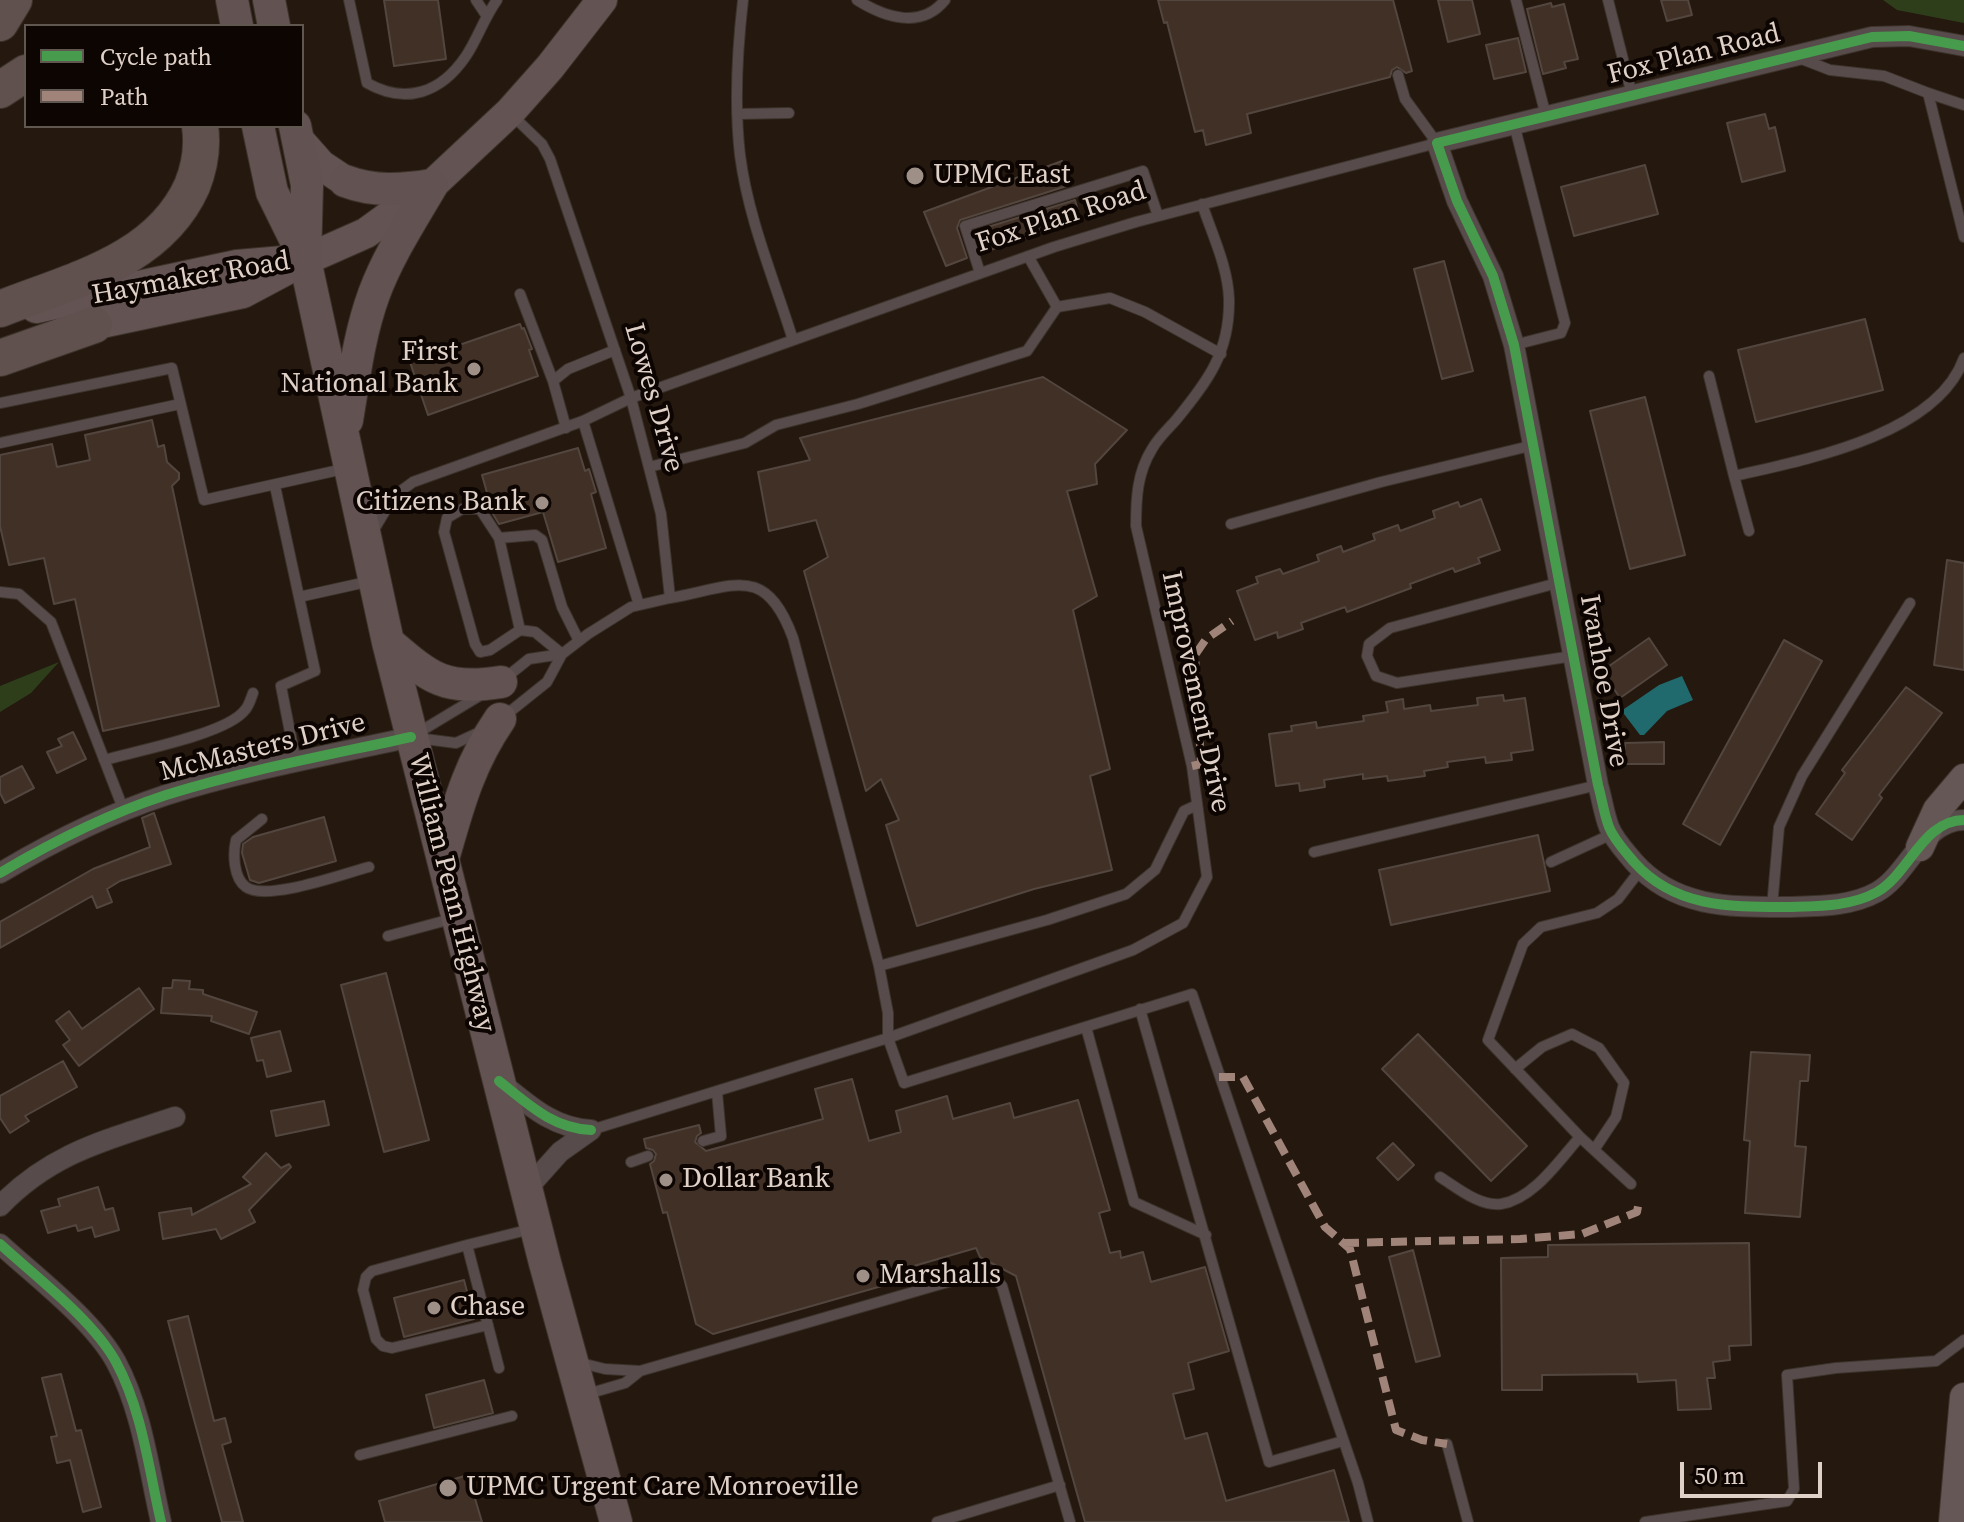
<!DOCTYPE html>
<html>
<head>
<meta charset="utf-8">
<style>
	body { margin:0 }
	#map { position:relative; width:1964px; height:1522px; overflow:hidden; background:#24180f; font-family:"Source Serif 4",serif }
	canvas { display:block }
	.legend { position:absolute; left:24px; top:24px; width:280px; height:104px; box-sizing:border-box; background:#0d0502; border:2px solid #615751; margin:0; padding:10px 14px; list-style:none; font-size:24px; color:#e0d1c8 }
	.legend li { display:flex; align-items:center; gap:16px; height:40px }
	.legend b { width:40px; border:2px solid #615751 }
	.scale { position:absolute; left:1680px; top:1462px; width:142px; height:36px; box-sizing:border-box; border:4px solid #e0d1c8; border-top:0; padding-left:10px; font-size:24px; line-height:28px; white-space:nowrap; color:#e0d1c8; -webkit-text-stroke:6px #0d0502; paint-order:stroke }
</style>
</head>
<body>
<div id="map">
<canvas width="1964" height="1522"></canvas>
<ul class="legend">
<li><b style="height:10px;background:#469c4c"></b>Cycle path</li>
<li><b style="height:10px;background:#a18479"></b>Path</li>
</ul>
<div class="scale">50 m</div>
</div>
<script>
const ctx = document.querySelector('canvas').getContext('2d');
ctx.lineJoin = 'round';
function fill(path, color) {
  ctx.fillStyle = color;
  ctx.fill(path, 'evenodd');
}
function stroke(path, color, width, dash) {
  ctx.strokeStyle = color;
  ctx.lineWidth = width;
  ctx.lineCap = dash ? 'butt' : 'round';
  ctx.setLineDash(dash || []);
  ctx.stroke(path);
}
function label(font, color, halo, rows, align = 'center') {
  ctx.font = font + ' "Source Serif 4",serif';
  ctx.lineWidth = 8;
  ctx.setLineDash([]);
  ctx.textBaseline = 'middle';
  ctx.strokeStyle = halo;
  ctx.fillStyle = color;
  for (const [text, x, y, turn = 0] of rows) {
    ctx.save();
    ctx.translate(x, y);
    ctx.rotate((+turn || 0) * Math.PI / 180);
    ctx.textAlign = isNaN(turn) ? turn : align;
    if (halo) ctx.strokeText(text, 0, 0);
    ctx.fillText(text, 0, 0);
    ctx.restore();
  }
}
fill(new Path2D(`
	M1883 0H1964V23L1897 10Z
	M59 662 31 693 0 712V686Z`), '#2e3e1b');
fill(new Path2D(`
	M1682 676 1693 700 1667 711 1644 735H1640L1624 714V709L1659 685Z`), '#20696d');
const building = new Path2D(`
	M384 0H438L446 59 394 66Z
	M1158 0H1393L1412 71 1406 73 1397 67 1392 70 1390 77 1247 114 1251 133 1206 145 1203 130 1195 132 1172 42 1167 22 1164 23Z
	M1438 0H1472L1480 34 1448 42Z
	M1661 0H1688L1692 15 1667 21Z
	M1551 3 1552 7 1564 4 1578 59 1564 62 1566 68 1543 74 1527 9Z
	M1518 38 1526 72 1494 79 1486 45Z
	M1765 114 1769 129 1775 127 1785 171 1742 182 1727 123Z
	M1062 161 1070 185 960 220 957 228 967 258 946 266 924 212Z
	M1645 165 1658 214 1574 236 1561 187Z
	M1075 200 1080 218 982 253 975 231Z
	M1444 261 1473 371 1442 379 1414 269Z
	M1865 319 1883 390 1756 422 1738 350Z
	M520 324 522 329 524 328 532 349 529 350 538 376 428 415 410 362Z
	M1043 377 1127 430 1095 464 1097 484 1067 491 1097 596 1073 610 1110 769 1090 776 1112 870 1034 889 917 926 886 825 899 820 881 779 866 791 804 571 828 557 816 520 769 531 758 472 810 460 800 438Z
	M1645 397 1685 555 1630 569 1590 411Z
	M152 420 158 447 164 445 167 462 179 473V479L172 486 219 706 103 731 75 599 54 604 44 558 9 565 0 526V455L52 444 57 467 90 460 85 435Z
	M578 448 585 471 589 469 596 492 591 494 606 548 558 562 543 512 499 524 493 514 482 475Z
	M1481 499 1500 550 1478 558 1480 563 1455 572 1453 568 1410 584 1411 588 1347 612 1345 607 1301 623 1303 629 1278 638 1277 632 1255 640 1237 591 1258 583 1256 577 1280 569 1283 574 1319 561 1317 555 1341 546 1343 552 1375 540 1373 534 1398 525 1400 531 1435 518 1433 511 1458 502 1460 507Z
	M1947 560 1964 563V670L1934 665Z
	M1649 638 1667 665 1620 698 1602 671Z
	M1784 640 1822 661 1720 845 1683 824Z
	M1906 687 1942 713 1879 795 1882 798 1852 840 1816 814 1845 773 1842 770Z
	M1503 695 1504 701 1525 698 1533 750 1511 753 1512 760 1486 763 1485 757 1447 762 1448 767 1424 771 1425 776 1388 781 1387 776 1363 779V774L1324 780 1325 787 1300 791 1299 783 1276 786 1269 734 1292 731 1291 726 1316 722 1317 728 1364 721 1363 716 1388 712 1386 702 1403 699 1404 709 1430 705 1431 711 1478 705 1477 698Z
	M73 732 86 759 57 773 47 752 62 746 58 739Z
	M1664 742V764H1625V743Z
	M22 766 34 788 5 803 0 793V777Z
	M154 813 171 864 120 881 107 889 112 902 97 908 92 896 0 948V922L93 869 150 847 142 818Z
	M324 817 336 861 259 883 250 880 242 853 243 844 253 837Z
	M1538 835 1550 891 1391 925 1379 870Z
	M386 973 429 1140 384 1152 341 985Z
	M173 980 190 981 189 989 203 990V994L257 1012 249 1034 211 1021 212 1016 161 1013 163 988H172Z
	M139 988 154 1009 79 1066 63 1045 70 1040 56 1021 69 1011 82 1029Z
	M280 1031 291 1071 267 1077 263 1060 257 1061 251 1038Z
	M1418 1034 1527 1146 1491 1181 1382 1069Z
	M1751 1052 1810 1055 1808 1081H1800L1795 1146 1806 1147 1800 1217 1745 1213 1750 1141 1744 1140Z
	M63 1061 77 1087 25 1116 29 1121 10 1133 0 1118V1096Z
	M852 1079 869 1141 901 1132 896 1111 947 1096 953 1119 1010 1103 1014 1118 1078 1100 1110 1210 1099 1213 1110 1253 1120 1251 1121 1258 1143 1252 1151 1282 1205 1267 1229 1351 1188 1363 1194 1389 1173 1394 1185 1439 1207 1433 1226 1501 1334 1470 1349 1522H1085L1016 1276 980 1257 976 1248 900 1270 903 1280 713 1334 696 1324 667 1212 663 1213 650 1164 654 1161 656 1154 653 1150 646 1148 644 1139 699 1125 701 1133 697 1136 695 1142 706 1151 823 1119 815 1089Z
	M324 1101 329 1125 276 1136 271 1111Z
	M1393 1143 1414 1165 1398 1180 1377 1158Z
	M266 1153 281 1168 289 1164 291 1167 249 1210 255 1222 221 1239 216 1229 163 1239 159 1213 191 1208 192 1215 251 1184 243 1177Z
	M98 1187 105 1210 113 1208 119 1230 95 1237 92 1227 78 1231 76 1225 48 1233 41 1211 60 1206 58 1199Z
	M1749 1243 1751 1345 1729 1346 1730 1360 1713 1362 1715 1378H1707L1711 1409 1678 1410 1676 1380 1638 1382 1637 1374 1542 1375V1390H1502L1501 1258 1548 1257V1245Z
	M1413 1250 1440 1356 1416 1362 1389 1257Z
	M464 1280 474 1319 404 1337 394 1298Z
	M188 1316 214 1421 225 1418 231 1442 222 1445 243 1522H222L190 1405 168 1321Z
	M61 1374 76 1431 81 1430 101 1507 83 1512 70 1460 57 1463 51 1437 57 1436 42 1378Z
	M484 1380 493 1413 434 1428 426 1395Z
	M468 1475 482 1522H385L379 1501Z`);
fill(building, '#413026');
stroke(building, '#52463f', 2);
const service = new Path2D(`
	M349 0 367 83C406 105 441 93 466 56 478 38 484 18 497 0
	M476 0 486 15
	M743 0C737 52 734 103 740 155 748 218 774 279 793 340
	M857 0C884 17 921 30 945 0
	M1516 0 1546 116
	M1608 0 1632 95
	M1799 58 1830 70 1884 76 1928 93 1964 237
	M1928 93 1964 105
	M737 114 789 113
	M980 273 965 226 1143 171 1158 216
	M520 294 553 381 566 428
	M1057 307 1110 298 1145 312 1221 354
	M1514 345 1561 333 1565 323 1514 124
	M1709 376 1734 476C1805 460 1937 435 1964 358
	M553 381 568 369 615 350
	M0 403 172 368 204 500 348 468
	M583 421 639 605
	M0 443 180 404
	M649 467 745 443 776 425 858 404 1027 351 1057 307 1028 256
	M1734 476 1749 531
	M275 486 315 671 281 686 296 763
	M462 509H480L499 538 520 630 490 650 480 652 475 644 444 532 447 518Z
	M1231 524 1381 482 1534 445
	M372 533 394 496 413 482 583 421 631 398 1054 247 1136 222 1437 143 1405 99 1398 75
	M499 538 535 535 542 540 562 607 579 641
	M1561 582 1390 628 1369 644 1367 656 1376 676 1397 683 1573 656
	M0 592 19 594 51 622 124 811
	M299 597 371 581
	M670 598C733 587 765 562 793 638L879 966 888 1013V1038L904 1083 1192 994 1358 1483 1368 1522
	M520 630 535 632 562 654
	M504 679 529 659 562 654
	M502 718 547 682 562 654 588 634 631 607 670 598 661 514 631 398 550 159 542 144 513 116
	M416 734 484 693
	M417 738 456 743 482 731
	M104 760C136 751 227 734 245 710 249 706 251 698 253 693
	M262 819 236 840C233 853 233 878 246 887 267 902 345 873 369 867
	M1314 852 1598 785
	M1551 862 1612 834
	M1772 907 1779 827 1802 776 1910 603
	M388 936 455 918
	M879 966 1047 920 1126 894 1155 870 1184 811 1197 805
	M1140 1009 1269 1462 1343 1441
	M1086 1027 1134 1202 1206 1235
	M1515 1069 1542 1047 1572 1034 1599 1048 1624 1083 1616 1117 1594 1150
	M591 1130 888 1038 1133 950 1183 923 1207 877 1192 766 1136 526C1136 499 1137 473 1152 449 1158 438 1168 429 1176 420 1208 381 1230 352 1229 299 1228 267 1212 234 1202 204
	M703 1141 721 1136 717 1092
	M631 1162 648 1156
	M1440 1177C1456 1187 1480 1207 1501 1204 1534 1199 1560 1159 1580 1137
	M1631 1184 1580 1137 1488 1040 1523 944 1541 927 1597 913 1618 899 1641 869
	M467 1245 372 1271 366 1277 363 1290 376 1339 383 1346 392 1348 488 1325
	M577 1362 605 1369 640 1371 979 1273C990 1274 996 1278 1002 1286L1070 1522
	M499 1368 467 1245 531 1229
	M584 1395 625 1383 640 1371
	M1447 1444 1468 1522
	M360 1455 512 1416
	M937 1522 1060 1485
	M1645 1522 1787 1501 1794 1489 1787 1375 1836 1368 1936 1361 1964 1340`);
const minor = new Path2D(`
	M1964 46 1909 36 1872 37 1437 143 1457 201 1493 276 1514 345 1598 785C1602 799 1604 814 1609 827 1614 840 1625 851 1634 862 1675 908 1730 907 1787 907 1817 906 1850 907 1877 892 1909 874 1923 820 1964 820
	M0 873C52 842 108 814 166 795 246 770 329 755 411 737
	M499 1081C528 1104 552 1128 591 1130
	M526 1190 560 1152 591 1130
	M0 1206C52 1152 107 1140 175 1117
	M0 1244C36 1277 93 1320 116 1362 142 1410 149 1470 161 1522`);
const secondary = new Path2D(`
	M1920 847 1937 810 1964 778
	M1953 1522 1964 1397`);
const primary = new Path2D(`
	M298 139 321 165 345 181
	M36 308 237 265 295 260
	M73 329 243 293 305 260 366 233 432 185 510 112 550 67 602 0`);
const trunk = new Path2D(`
	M232 0 237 26
	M269 0 274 26
	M258 126 272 192 304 257
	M295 126 307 185 305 260 388 642 545 1263 616 1522
	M345 181C374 192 401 190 432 185
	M347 420C354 378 359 335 374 294 388 256 411 221 432 185
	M388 642C430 678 444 691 501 682
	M443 859C458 806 469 764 500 719`);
const motorway = new Path2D(`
	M0 23 14 0
	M0 90 26 73
	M0 309C70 281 158 262 192 186 200 166 203 147 200 126
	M0 358 94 325`);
stroke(service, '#3d332b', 12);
stroke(minor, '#3d332b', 22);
stroke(secondary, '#3d332b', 30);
stroke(primary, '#3d332b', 32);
stroke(trunk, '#3d332b', 34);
stroke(motorway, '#3d332b', 38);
stroke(service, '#574c4b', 10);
stroke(minor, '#574c4b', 20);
stroke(secondary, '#645756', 28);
stroke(primary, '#635453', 30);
stroke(trunk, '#625251', 32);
stroke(motorway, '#60514f', 36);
stroke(new Path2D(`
	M1192 766 1201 764 1195 655 1206 639 1232 621
	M1219 1077H1243L1325 1227 1350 1249 1396 1430 1422 1440 1447 1444
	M1343 1243 1520 1239 1582 1234 1637 1212 1639 1201`), '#a18479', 8, [16, 8]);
stroke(new Path2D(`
	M1964 46 1909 36 1872 37 1437 143 1457 201 1493 276 1514 345 1598 785C1602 799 1604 814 1609 827 1614 840 1625 851 1634 862 1675 908 1730 907 1787 907 1817 906 1850 907 1877 892 1909 874 1923 820 1964 820
	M0 873C52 842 108 814 166 795 246 770 329 755 411 737
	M499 1081C528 1104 552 1128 591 1130
	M0 1244C36 1277 93 1320 116 1362 142 1410 149 1470 161 1522`), '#469c4c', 10);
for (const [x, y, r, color] of [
	[915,176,10,"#9e9087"],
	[474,369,8,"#9e9087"],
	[542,503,8,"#9e9087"],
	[666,1180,8,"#9e9087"],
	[863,1276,8,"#9e9087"],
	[434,1308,8,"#9e9087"],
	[448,1488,10,"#9e9087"]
]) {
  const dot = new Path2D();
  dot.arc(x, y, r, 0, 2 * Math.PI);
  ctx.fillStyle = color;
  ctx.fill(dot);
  stroke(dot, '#0d0502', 3);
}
label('28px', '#e0d1c8', '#0d0502', [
	["Fox Plan Road",1694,55,-14],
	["Fox Plan Road",1061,218,-18],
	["Haymaker Road",191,279,-10],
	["Lowes Drive",653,398,74],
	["Ivanhoe Drive",1603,681,80],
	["Improvement Drive",1195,692,78],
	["McMasters Drive",263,748,-14],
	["William Penn Highway",451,893,76]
]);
label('28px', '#e0d1c8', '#0d0502', [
	["UPMC East",933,176],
	["First",458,353,"right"],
	["National Bank",458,385,"right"],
	["Citizens Bank",526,503,"right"],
	["Dollar Bank",682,1180],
	["Marshalls",879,1276],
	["Chase",450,1308],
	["UPMC Urgent Care Monroeville",466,1488]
], 'left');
</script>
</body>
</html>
